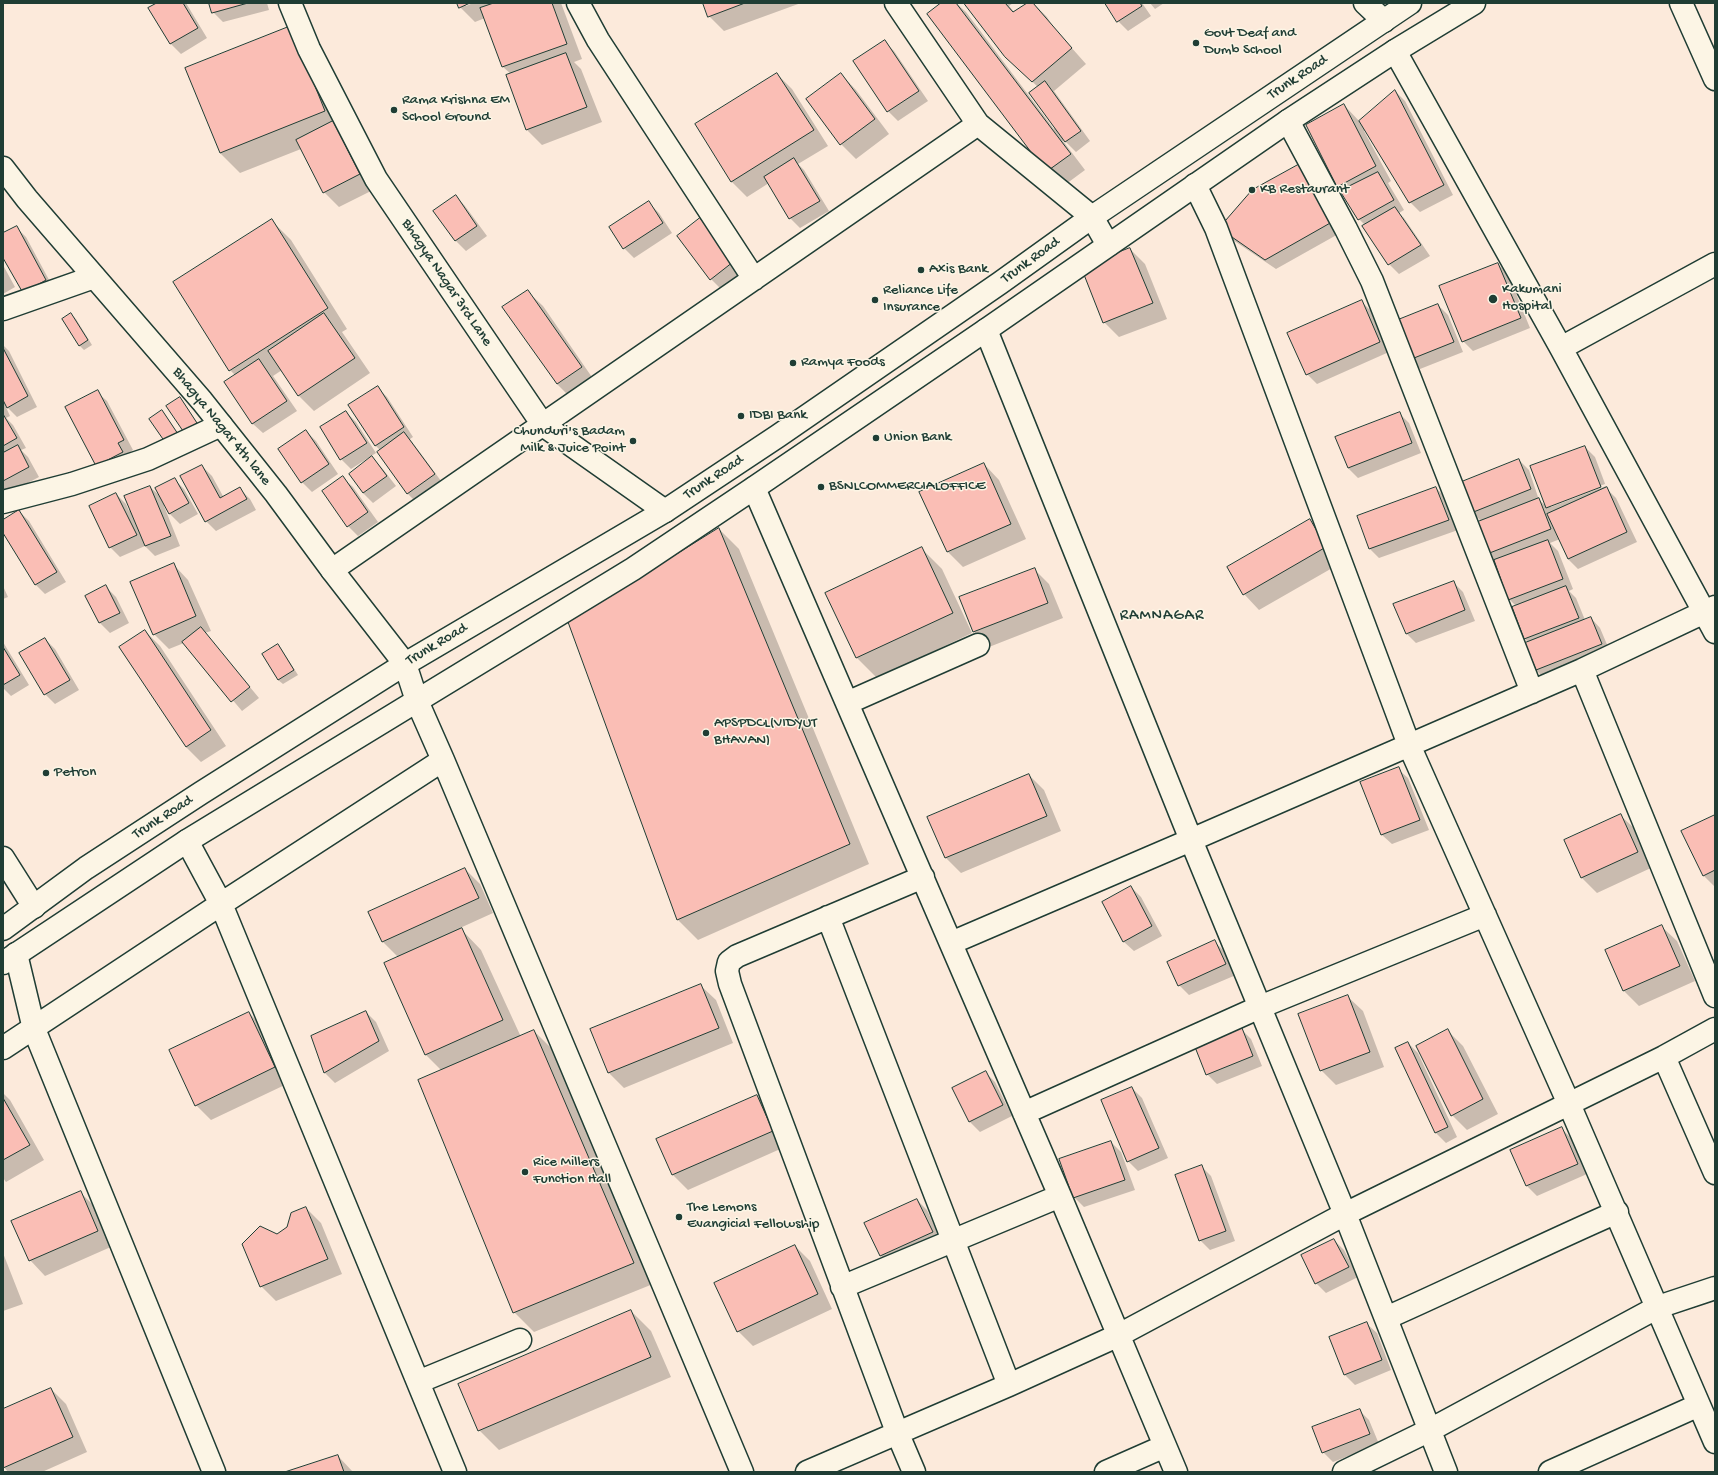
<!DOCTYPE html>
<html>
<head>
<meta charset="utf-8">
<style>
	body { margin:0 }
	#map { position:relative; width:1718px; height:1475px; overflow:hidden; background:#fceadb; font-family:"Gochi Hand",sans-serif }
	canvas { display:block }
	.frame { position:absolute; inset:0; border:4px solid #1f3d34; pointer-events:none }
</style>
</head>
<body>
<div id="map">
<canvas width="1718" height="1475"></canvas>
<div class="frame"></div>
</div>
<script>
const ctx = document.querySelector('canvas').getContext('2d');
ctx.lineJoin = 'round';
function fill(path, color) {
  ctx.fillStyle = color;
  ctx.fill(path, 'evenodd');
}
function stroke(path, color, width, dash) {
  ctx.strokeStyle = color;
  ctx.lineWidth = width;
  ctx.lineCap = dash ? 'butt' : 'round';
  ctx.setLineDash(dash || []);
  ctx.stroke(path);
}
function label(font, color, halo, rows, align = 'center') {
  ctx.font = font + ' "Gochi Hand",sans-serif';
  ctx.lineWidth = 3;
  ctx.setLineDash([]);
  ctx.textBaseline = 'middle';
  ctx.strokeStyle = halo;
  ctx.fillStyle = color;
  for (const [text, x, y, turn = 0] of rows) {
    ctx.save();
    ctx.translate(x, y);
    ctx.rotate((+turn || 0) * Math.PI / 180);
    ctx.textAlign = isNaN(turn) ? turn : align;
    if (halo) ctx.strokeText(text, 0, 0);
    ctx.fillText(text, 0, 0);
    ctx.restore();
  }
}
fill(new Path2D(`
	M159 3H186L207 38 181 54 171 44 150 8Z
	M210 3H267L269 10 223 22 213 12Z
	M458 3H468L466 4V6L473 3H561L582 59 574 62 581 69 602 122 542 145 527 130 507 76 511 74 503 67 485 18 475 22 460 7Z
	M704 3H801L724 31 709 16Z
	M943 3H956L966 12 1054 129 1055 127 1038 87 1022 72 966 3H1013L1009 6 1014 12 1029 3H1033L1047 17 1054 28 1086 64 1054 91 1090 141 1076 152 1064 140 1063 141 1085 170 1062 187 1047 172Z
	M1106 3H1142L1151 16 1128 31 1118 21Z
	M1150 3H1164L1155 9Z
	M291 27 375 189 339 207 324 192 301 149 240 173 220 153Z
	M884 41 894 51 928 101 898 121 888 111 854 62Z
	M777 74 792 89 828 146 798 164 804 170 829 211 800 228 790 218 769 183 747 197 732 182 696 125Z
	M841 74 856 90 889 134 856 159 841 144Z
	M1395 91 1405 101 1453 195 1420 212 1410 202 1366 130 1364 131 1391 181 1388 183 1404 210 1399 213 1404 218 1430 256 1399 274 1389 264 1365 225 1359 219 1343 191 1338 186 1344 105 1360 122Z
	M1253 191 1349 228 1276 269 1230 238 1220 228Z
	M456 196 465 206 487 236 466 251 456 241 435 211Z
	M649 203 659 213 672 233 634 258 624 248Z
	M271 220 291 240 347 329 342 332 370 373 314 411 299 396 282 370 273 376 297 411 263 433 253 424 226 382 236 376 230 370Z
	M700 220 710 229 742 272 721 289 711 279Z
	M16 227 26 237 55 291 33 303 3 256V234Z
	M1130 249 1145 264 1167 319 1119 337 1104 322Z
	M1498 264 1508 274 1530 328 1473 351 1463 341Z
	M3 265 15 287 3 294Z
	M527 291 543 306 596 383 572 399 557 384 504 307Z
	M1361 301 1371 311 1389 352 1317 384 1307 374Z
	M1438 305 1448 315 1463 352 1420 369 1410 359Z
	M71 314 76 319 92 345 84 350 79 345Z
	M3 345 9 351 37 407 17 417 5 405 10 416 6 418 13 425 26 448 21 450 28 457 39 477 3 496Z
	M377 387 387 397 413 437 410 439 444 485 418 504 408 494 378 453 381 451 375 445Z
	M97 392 107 401 133 450 128 454 132 462 97 465Z
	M180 398 201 428 189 435Z
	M162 411 182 439 171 446Z
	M346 412 356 422 376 453 351 469 341 459Z
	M1399 413 1409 423 1421 453 1358 478 1348 468Z
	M306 431 316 441 338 474 312 492 302 482Z
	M1585 447 1595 457 1607 489 1616 498 1637 542 1578 569 1568 559 1560 539 1550 543 1558 551 1573 589 1569 591 1576 598 1585 620 1591 618 1600 628 1611 654 1546 680 1536 670 1529 643 1525 639 1517 607 1509 599 1495 561 1488 554 1481 521 1472 512 1519 460 1529 470 1539 500 1547 507ZM1605 484 1606 486 1551 507V505Z
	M372 458 382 468 396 486 373 503 363 493Z
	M984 464 999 480 1026 539 963 567 948 552 921 492Z
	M202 466 212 476 224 498 240 489 250 499 256 510 216 531 206 521Z
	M343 478 353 487 378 522 358 536 348 526Z
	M174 479 184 489 198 514 180 524 170 514 165 505 164 506 180 546 155 556 145 546 120 557 110 547 116 494 126 504 129 511 150 487 160 496Z
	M1436 488 1446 498 1458 530 1379 558 1369 548Z
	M19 511 29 521 66 582 45 594 35 584 3 531V521Z
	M1310 520 1325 535 1341 563 1259 610 1244 594Z
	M719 529 739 549 869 864 698 940 678 920Z
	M922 549 942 569 972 633 877 678 857 658 827 593Z
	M173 564 188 580 211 631 205 633 259 698 242 711 184 643 169 649 154 634Z
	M1034 569 1049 584 1063 618 989 647 974 632 960 598Z
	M1453 582 1463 592 1475 621 1416 643 1407 634Z
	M3 586 8 597 3 599Z
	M106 587 116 597 129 623 110 633 100 623 87 596Z
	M145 631 160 646 226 746 201 762 186 747Z
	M45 639 55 649 79 690 55 704 45 694Z
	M3 642 29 685 11 696 3 688Z
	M278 645 282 650 298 675 283 684 278 680Z
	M1398 769 1408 778 1429 830 1392 844 1382 835Z
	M1029 775 1044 790 1061 831 961 873 946 858 928 817Z
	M1620 815 1636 830 1653 867 1597 893 1582 878 1565 841Z
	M1715 816V887L1704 876 1683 831Z
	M465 869 480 884 493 913 460 928 481 950 521 1037 534 1031 554 1051 653 1284 534 1332 514 1312 442 1071 426 1055 385 964 399 958 383 942Z
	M1131 887 1141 897 1162 936 1134 951 1124 942 1103 902Z
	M1661 926 1677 941 1695 981 1639 1006 1624 991 1606 951Z
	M1215 942 1225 952 1236 975 1189 995 1179 985Z
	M700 985 716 1000 733 1043 624 1088 609 1073 592 1030Z
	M1347 996 1363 1011 1384 1067 1336 1085 1321 1070Z
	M366 1012 376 1022 389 1051 335 1083 325 1073 312 1037Z
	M249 1013 264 1028 289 1083 211 1120 196 1105Z
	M1241 1029 1251 1039 1262 1066 1217 1084 1207 1074Z
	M1448 1031 1463 1046 1498 1114 1467 1130 1452 1115Z
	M1408 1043 1418 1053 1457 1137 1446 1143 1436 1133 1396 1049Z
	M985 1072 995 1082 1012 1116 980 1132 970 1122 953 1088Z
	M1132 1088 1142 1098 1168 1158 1138 1171 1128 1161Z
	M3 1093 10 1100 44 1160 6 1182 3 1178Z
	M757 1096 772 1112 787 1146 688 1190 673 1175Z
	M1561 1128 1571 1138 1587 1174 1537 1196 1527 1186 1511 1150Z
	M1111 1142 1121 1152 1135 1190 1084 1207 1074 1197Z
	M1201 1166 1211 1176 1235 1241 1210 1250 1200 1240Z
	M81 1193 96 1208 113 1246 45 1276 30 1260Z
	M917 1200 927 1210 942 1243 891 1266 881 1256 866 1223Z
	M306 1208 321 1223 342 1274 276 1301 261 1286 278 1235 288 1228Z
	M1334 1240 1344 1250 1358 1277 1326 1293 1316 1283 1302 1256Z
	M795 1246 810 1261 832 1309 753 1346 738 1331Z
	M3 1253 23 1304 3 1311Z
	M631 1311 651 1331 671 1377 499 1450 479 1430Z
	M1367 1324 1377 1333 1391 1370 1355 1385 1345 1375Z
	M51 1389 66 1404 87 1452 42 1472H8L3 1466V1410Z
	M1359 1410 1369 1420 1379 1444 1333 1462 1323 1452Z
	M338 1456 353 1472H289Z`), '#0003');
const building = new Path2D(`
	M157 3H183L198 28 170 44 148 8Z
	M209 3H248L212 13Z
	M457 3H470L459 8Z
	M494 3H552L567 44 502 67 480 8Z
	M703 3H745L708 17Z
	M941 3H956L1071 154 1046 172 927 14Z
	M964 3H1005L1013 12 1027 3H1033L1072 48 1032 82 1005 57Z
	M1105 3H1140L1142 6 1117 22Z
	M291 26 325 111 220 153 185 68Z
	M885 40 919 91 887 112 853 61Z
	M566 53 587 107 526 130 506 75Z
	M777 73 814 130 731 182 695 124Z
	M841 73 875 119 840 145 806 99Z
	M1045 81 1081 131 1065 142 1029 93Z
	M1395 90 1444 185 1409 203 1359 121Z
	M1344 104 1376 166 1337 187 1306 125Z
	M333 121 360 174 323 193 296 140Z
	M794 158 820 201 789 219 764 177Z
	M1307 160 1339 218 1265 260 1219 228 1252 190Z
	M1378 172 1394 200 1358 220 1340 191Z
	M456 195 477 226 455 241 433 211Z
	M649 201 663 223 623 249 609 227Z
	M1395 207 1421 245 1388 265 1362 226Z
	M700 218 733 262 710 280 677 236Z
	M272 219 328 308 229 371 173 282Z
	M17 226 46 280 23 293 3 258V233Z
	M1130 248 1153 303 1103 323 1081 267Z
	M1498 263 1521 318 1462 342 1439 286Z
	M528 290 582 367 557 384 502 307Z
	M1362 300 1380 342 1306 375 1287 333Z
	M1438 304 1454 342 1409 360 1393 322Z
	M71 313 88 340 79 346 62 319Z
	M324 313 355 358 298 396 268 351Z
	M3 348 28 396 7 408 3 400Z
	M259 359 287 401 252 424 224 382Z
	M378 386 404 427 375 446 348 405Z
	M98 390 124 440 118 443 123 452 96 466 65 407Z
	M180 397 197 423 183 431 166 406Z
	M162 410 178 434 165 442 149 419Z
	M346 411 367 443 340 460 320 427Z
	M1400 412 1412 443 1348 468 1335 437Z
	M3 414 17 438 3 446Z
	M306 430 329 464 301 483 278 449Z
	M404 432 435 474 407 494 377 452Z
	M18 445 29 467 3 481V453Z
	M1585 446 1601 487 1546 508 1530 466Z
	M372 456 387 476 363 493 349 474Z
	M1519 459 1531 489 1471 513 1459 483Z
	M984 463 1011 524 947 552 919 492Z
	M202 465 220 498 240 487 247 499 205 522 180 476Z
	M343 476 368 512 347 527 322 491Z
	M175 478 189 503 169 514 155 488Z
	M150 486 171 536 145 546 124 496Z
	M1436 487 1449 520 1369 549 1357 516Z
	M1607 487 1627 532 1568 559 1547 514Z
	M116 493 137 535 109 548 89 506Z
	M1539 498 1551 529 1487 554 1475 523Z
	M19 510 57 572 35 585 3 533V520Z
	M1310 519 1326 547 1243 595 1227 567Z
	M719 528 850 844 677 920 568 622Z
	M1548 540 1563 579 1508 600 1494 560Z
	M922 547 953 613 856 658 825 593Z
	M174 563 196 616 153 635 130 582Z
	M1035 568 1048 603 973 632 959 597Z
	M1454 581 1465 610 1406 634 1393 604Z
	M106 585 120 613 99 623 85 596Z
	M1566 586 1579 618 1524 639 1512 607Z
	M1591 617 1602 644 1536 670 1525 643Z
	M201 627 250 687 231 702 182 642Z
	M145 630 211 730 186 747 119 647Z
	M45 638 70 680 44 695 19 653Z
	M278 644 294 670 278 680 262 654Z
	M3 647 20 675 3 685Z
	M1399 767 1420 820 1381 835 1360 782Z
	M1029 774 1047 816 945 858 927 817Z
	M1621 814 1638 852 1581 878 1564 840Z
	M1715 815V870L1703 876 1681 831Z
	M465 868 479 898 382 942 368 912Z
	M1131 886 1152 926 1123 942 1102 902Z
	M1662 925 1680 966 1623 991 1605 950Z
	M462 928 503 1020 425 1055 384 963Z
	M1215 940 1226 964 1178 986 1167 962Z
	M701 984 719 1028 608 1073 590 1029Z
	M1348 995 1370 1052 1320 1071 1298 1014Z
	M366 1011 379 1041 324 1073 311 1036Z
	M249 1012 275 1067 195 1106 169 1050Z
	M1242 1028 1253 1056 1206 1075 1195 1047Z
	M1448 1029 1483 1099 1451 1116 1416 1046Z
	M534 1030 634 1263 513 1313 418 1080Z
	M1408 1042 1448 1127 1435 1133 1395 1048Z
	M986 1071 1003 1105 969 1122 952 1088Z
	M1132 1087 1159 1148 1127 1162 1101 1100Z
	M757 1095 773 1131 672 1175 656 1139Z
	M3 1098 30 1145 3 1160Z
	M1562 1127 1578 1164 1526 1186 1510 1150Z
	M1111 1141 1125 1180 1073 1198 1059 1159Z
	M1202 1165 1226 1231 1199 1241 1175 1175Z
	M81 1191 98 1231 29 1261 11 1221Z
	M917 1199 933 1232 880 1256 864 1223Z
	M306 1207 328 1259 260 1287 242 1244 260 1226 277 1234 287 1227 291 1213Z
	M1334 1239 1349 1267 1315 1284 1301 1255Z
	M795 1245 818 1294 737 1332 714 1283Z
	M631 1310 651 1357 478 1431 458 1384Z
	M1367 1322 1382 1360 1344 1375 1329 1337Z
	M51 1388 73 1437 3 1468V1409Z
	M1360 1409 1370 1434 1322 1453 1312 1427Z
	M338 1455 344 1472H285Z`);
fill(building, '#fabeb5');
stroke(building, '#1f3d34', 1);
const street = new Path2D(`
	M290 3 309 49 376 179 543 425 665 511
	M578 3 598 40 754 279
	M896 3 978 124 1092 217 1108 245
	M1365 3 1384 21
	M1681 3 1715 79
	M1395 51 1561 348 1715 632
	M1288 121 1346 229 1372 281 1532 692
	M1195 185 1216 228 1409 745 1569 1104 1715 1442
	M3 309 94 277
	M986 330 1191 840 1345 1214 1446 1472
	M1561 348 1715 264
	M754 488 1060 1196 1176 1472
	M3 502 72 484 148 459 221 425
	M332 570 978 124
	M1582 670 1715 996
	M417 701 443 760 742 1472
	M847 703 978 645
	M187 841 221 904 455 1472
	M3 858 34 907
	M828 917 1009 1385
	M951 943 1191 840 1582 670 1715 607
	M16 954 34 1029 214 1472
	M3 1048 221 904 443 760
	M1664 1057 1715 1173
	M1024 1113 1260 1007 1485 915
	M842 1287 1060 1196
	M1386 1318C1463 1284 1539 1246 1617 1212
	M418 1382 520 1340
	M807 1472 1009 1385 1119 1335 1345 1214 1664 1057 1715 1029
	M914 1472 897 1432 730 984 727 971 729 962 737 956 923 877
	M1106 1472 1165 1446
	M1344 1472 1430 1430 1658 1307 1715 1288
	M1550 1472 1699 1405`);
const secondary = new Path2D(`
	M3 168 27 199 202 401 276 494 332 570 405 664 417 701
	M3 929 86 868 201 793 405 664 665 511 778 436 1000 283 1092 217 1410 3
	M3 963 187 841 633 569 754 488 986 330 1288 121 1395 51 1474 3`);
stroke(street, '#1f3d34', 25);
stroke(secondary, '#1f3d34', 25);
stroke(street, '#fcf5e5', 22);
stroke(secondary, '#fcf5e5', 22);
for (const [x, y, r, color] of [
	[1196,43,4,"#1f3d34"],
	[394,110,4,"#1f3d34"],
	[1252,190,4,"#1f3d34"],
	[921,270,4,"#1f3d34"],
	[1493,299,5,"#1f3d34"],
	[875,300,4,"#1f3d34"],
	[793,363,4,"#1f3d34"],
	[741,416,4,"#1f3d34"],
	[876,438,4,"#1f3d34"],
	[633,441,4,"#1f3d34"],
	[821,487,4,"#1f3d34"],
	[706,733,4,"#1f3d34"],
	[46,773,4,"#1f3d34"],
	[525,1172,4,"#1f3d34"],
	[679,1217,4,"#1f3d34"]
]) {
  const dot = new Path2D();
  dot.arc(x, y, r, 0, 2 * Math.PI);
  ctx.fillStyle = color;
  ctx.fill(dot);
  stroke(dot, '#fcf5e5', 1.5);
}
label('15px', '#1f3d34', '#fcf5e5', [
	["Govt Deaf and",1204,34],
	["Dumb School",1204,51],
	["Rama Krishna EM",402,101],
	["School Ground",402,118],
	["KB Restaurant",1260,190],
	["Axis Bank",929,270],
	["Kakumani",1502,290],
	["Hospital",1502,307],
	["Reliance Life",883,291],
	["Insurance",883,308],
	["Ramya Foods",801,363],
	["IDBI Bank",749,416],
	["Chunduri's Badam",625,432,"right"],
	["Milk & Juice Point",625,449,"right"],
	["Union Bank",884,438],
	["BSNLCOMMERCIALOFFICE",829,487],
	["APSPDCL(VIDYUT",714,724],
	["BHAVAN)",714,741],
	["Petron",54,773],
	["Rice Millers",533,1163],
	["Function Hall",533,1180],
	["The Lemons",687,1208],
	["Evangicial Fellowship",687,1225]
], 'left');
label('15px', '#1f3d34', '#fcf5e5', [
	["Trunk Road",1298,78,-34],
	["Trunk Road",1031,261,-36],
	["Bhagya Nagar 3rd Lane",446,283,56],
	["Bhagya Nagar 4th lane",221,427,51],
	["Trunk Road",714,478,-34],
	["Trunk Road",437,645,-31],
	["Trunk Road",163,818,-33]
]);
ctx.letterSpacing = '1px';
label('16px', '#1f3d34', '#fcf5e5', [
	["RAMNAGAR",1162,617]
]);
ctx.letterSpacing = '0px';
</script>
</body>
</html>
